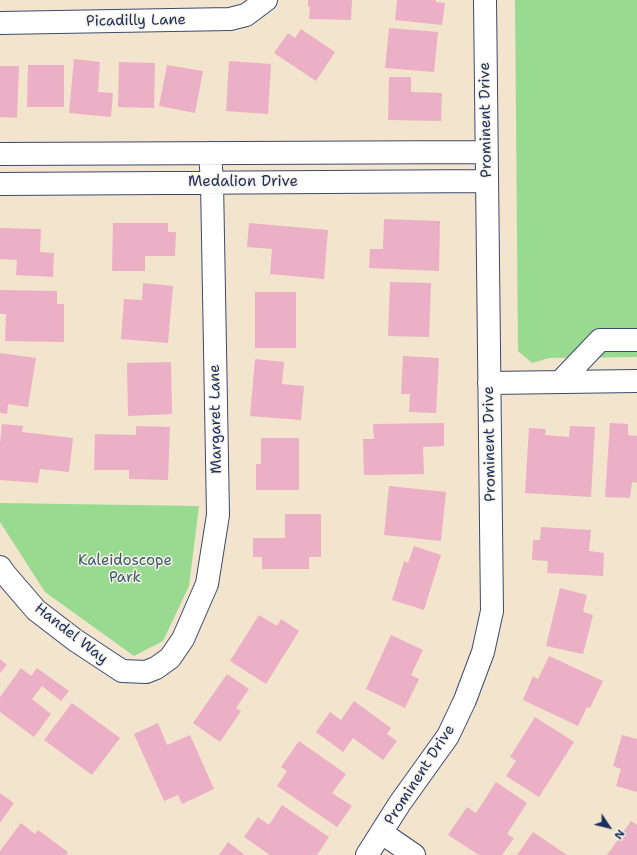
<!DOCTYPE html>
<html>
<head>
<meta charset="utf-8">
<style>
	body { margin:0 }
	#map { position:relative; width:637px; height:855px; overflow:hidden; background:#f3e4cd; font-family:"Shantell Sans",sans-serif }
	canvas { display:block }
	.north { position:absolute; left:589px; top:807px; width:40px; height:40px; -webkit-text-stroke:3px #f7f3e8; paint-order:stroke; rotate:125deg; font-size:11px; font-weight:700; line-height:16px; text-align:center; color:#1b2f5e }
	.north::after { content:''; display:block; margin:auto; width:14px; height:18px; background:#1b2f5e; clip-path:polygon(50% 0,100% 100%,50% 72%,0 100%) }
</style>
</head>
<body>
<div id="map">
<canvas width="637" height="855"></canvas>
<div class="north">N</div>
</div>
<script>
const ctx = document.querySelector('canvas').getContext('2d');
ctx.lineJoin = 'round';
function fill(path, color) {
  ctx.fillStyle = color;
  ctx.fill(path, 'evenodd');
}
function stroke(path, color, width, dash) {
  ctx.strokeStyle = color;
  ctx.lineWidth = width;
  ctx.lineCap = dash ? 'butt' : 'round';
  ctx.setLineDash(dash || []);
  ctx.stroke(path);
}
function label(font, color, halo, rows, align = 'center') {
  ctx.font = font + ' "Shantell Sans",sans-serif';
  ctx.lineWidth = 3;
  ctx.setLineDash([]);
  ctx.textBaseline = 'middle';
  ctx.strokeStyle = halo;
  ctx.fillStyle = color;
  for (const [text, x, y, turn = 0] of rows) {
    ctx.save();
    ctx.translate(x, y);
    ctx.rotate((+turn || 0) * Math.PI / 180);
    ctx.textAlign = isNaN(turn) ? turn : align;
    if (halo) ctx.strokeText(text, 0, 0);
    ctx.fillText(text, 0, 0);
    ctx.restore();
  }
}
fill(new Path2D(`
	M515 0H637V357L549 358 532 363 518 351Z
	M0 503 199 506 189 586 163 641 134 656 45 592 0 522Z`), '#99da91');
fill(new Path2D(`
	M308 0H352L351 20 309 19 310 7H308Z
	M397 0H436V2L445 3 442 25 395 20Z
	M389 28 438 32 434 72 385 68Z
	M301 29 335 52 316 81 274 53 288 33 295 38Z
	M74 59 100 62 98 92 113 93 111 117 69 113Z
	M229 61 271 64 268 114 226 111Z
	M119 62 155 63 154 108 118 107Z
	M28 65H64V107H27Z
	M167 65 203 71 195 113 159 106Z
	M0 66H19L17 118 0 117Z
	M389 77H411V92L442 93 441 121 388 120Z
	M384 219 440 221 439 271 369 268 370 249H383Z
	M113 223H168V232H176L175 256H145V271H112Z
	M249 223 328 230 324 279 270 274 272 249 247 247Z
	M0 228 41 229 40 252 54 253 53 277 16 275 17 260 0 259Z
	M390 282 431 283 429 337 388 336Z
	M143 283 173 286 168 343 121 339 124 299 142 300Z
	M0 290 57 291V304H64V342L5 341 6 314H0Z
	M255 292H296V348H255Z
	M0 353 36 358 28 407 8 404 7 414 0 413Z
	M403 356 439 358 436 413 409 412 410 394H401Z
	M255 359 284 362 282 384 304 386 301 420 250 416Z
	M171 362 172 414 128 416 127 363Z
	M444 423V446L423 447 424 474 364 475 363 439H374L373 424Z
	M610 423 628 424V435L637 436V483L632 482 630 498 605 497Z
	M2 424 23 426 22 432 73 438 69 472 40 469 38 483 0 480V444Z
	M136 426 170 427 168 480 129 479V470H94L95 434 136 435Z
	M570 426 595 427 591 497 525 493 529 428 546 429 545 435 569 437Z
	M261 438H299V490H256V464H261Z
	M389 486 446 492 441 541 384 535Z
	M285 514H321V557H309V569H262V557H253V538H285Z
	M541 527 591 530 589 551 604 553 603 576 547 573 548 561 532 560 533 540H540Z
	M414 546 441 555 424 610 392 600 404 561 408 563Z
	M560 588 587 595 583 612 593 615 583 654 546 646Z
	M259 615 277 626 281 619 299 631 266 684 230 661Z
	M391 635 423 650 411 675 419 679 405 708 366 689Z
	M549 656 603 681 590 708 587 707 578 726 523 700 533 676 538 679Z
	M0 659 7 665 0 673Z
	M21 668 31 676 37 668 69 691 61 701 42 686 32 699 51 714 34 737 0 712V697Z
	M227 674 249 689 236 708 241 711 220 742 193 723Z
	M354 701 391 728 387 734 397 741 383 760 353 738 343 752 316 732 330 712 341 720Z
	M72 703 120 738 92 775 44 740Z
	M535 717 574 742 539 797 506 776 516 761 510 757Z
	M158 723 167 745 190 735 214 789 182 804 178 795 164 801 134 734Z
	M622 735 637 739V792L616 786 621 769 613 766Z
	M299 741 346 774 332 793 352 806 337 827 277 786 287 771 281 767Z
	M496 782 527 803 507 834 514 838 502 855H479L448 835 467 807 476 813Z
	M0 793 14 803 0 823Z
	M282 805 329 837 317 855H270L244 837 258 817 269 825Z
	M631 821 637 825V855H607Z
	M21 823 35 834 38 830 68 852 66 855H0V851Z
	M533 832 567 855H517Z
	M228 842 245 855H219Z`), '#ebb0c5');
const minor = new Path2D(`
	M0 23 230 19 246 15 266 0
	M0 154 486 152
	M0 184 487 181
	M560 382 600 340H637
	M489 383 637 381
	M0 567 5 574 36 610 75 640 122 671 146 672 156 668 170 658 183 639 207 584 218 515 212 182 210 153
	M382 833 414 855
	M367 855 400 803 448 736 465 700 483 652 492 611 485 0`);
stroke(minor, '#3b4a6f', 24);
stroke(minor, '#fff', 22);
label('15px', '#1b2f5e', '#f7f3e8', [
	["Picadilly Lane",136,21,-1],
	["Prominent Drive",486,120,-91],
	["Medalion Drive",243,182],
	["Margaret Lane",216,419,-91],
	["Prominent Drive",490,444,-91],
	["Handel Way",71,634,38],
	["Prominent Drive",420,775,-57]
]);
label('15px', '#3a5a6b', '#f7f3e8', [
	["Kaleidoscope",125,561],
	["Park",125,578]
]);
</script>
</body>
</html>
